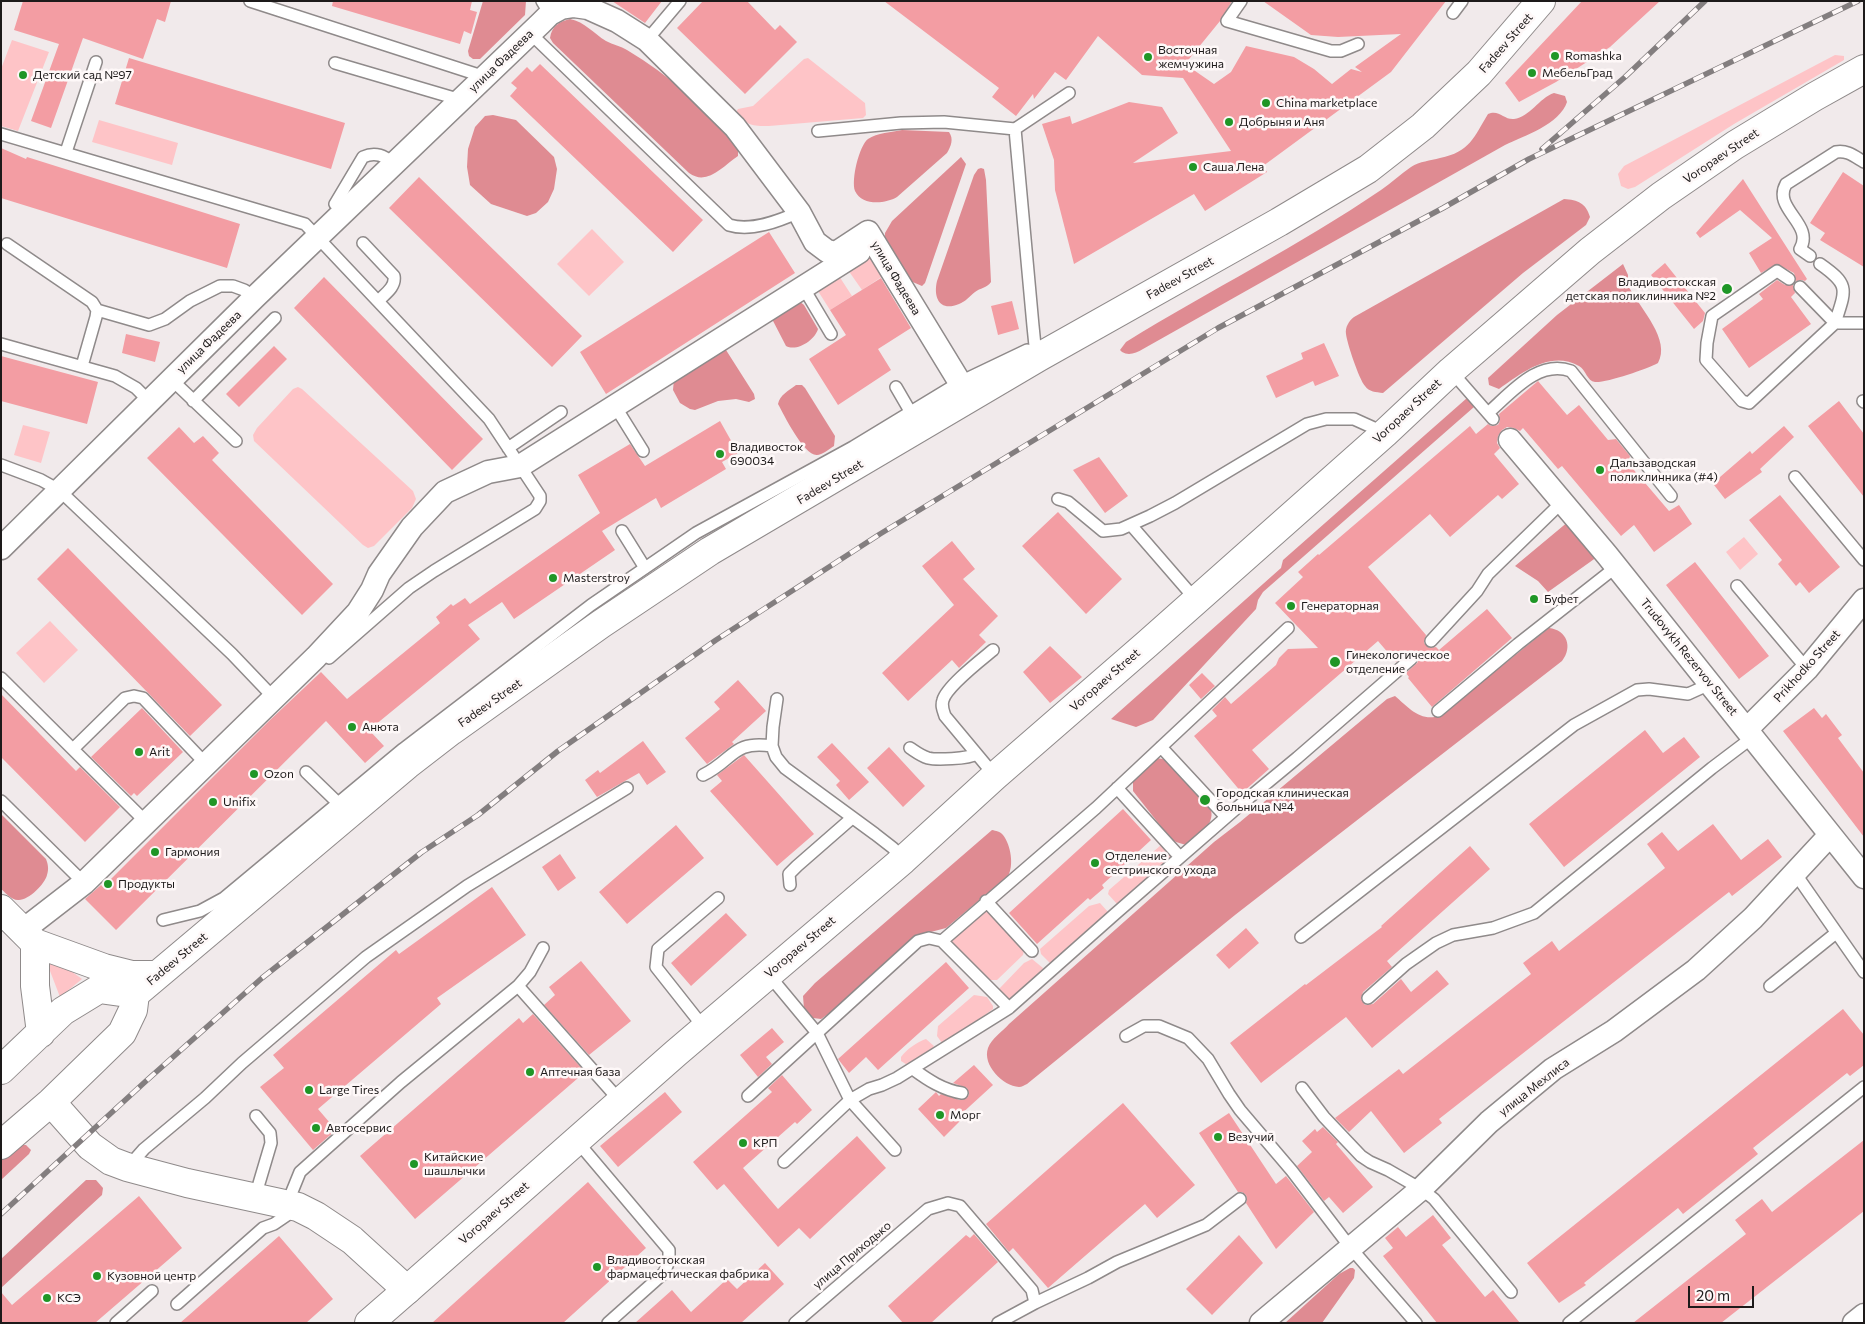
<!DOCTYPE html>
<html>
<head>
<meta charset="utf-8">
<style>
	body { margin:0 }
	#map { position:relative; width:1865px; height:1324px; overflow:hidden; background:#f1eaeb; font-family:Commissioner,sans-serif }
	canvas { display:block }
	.frame { position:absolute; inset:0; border:2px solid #1d1a1a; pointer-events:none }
	.scale { position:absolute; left:1688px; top:1286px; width:66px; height:22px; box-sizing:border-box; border:2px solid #1d1a1a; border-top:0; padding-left:6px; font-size:15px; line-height:18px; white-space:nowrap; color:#1d1a1a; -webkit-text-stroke:4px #fef8f8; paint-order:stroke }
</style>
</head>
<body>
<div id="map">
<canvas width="1865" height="1324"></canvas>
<div class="frame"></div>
<div class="scale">20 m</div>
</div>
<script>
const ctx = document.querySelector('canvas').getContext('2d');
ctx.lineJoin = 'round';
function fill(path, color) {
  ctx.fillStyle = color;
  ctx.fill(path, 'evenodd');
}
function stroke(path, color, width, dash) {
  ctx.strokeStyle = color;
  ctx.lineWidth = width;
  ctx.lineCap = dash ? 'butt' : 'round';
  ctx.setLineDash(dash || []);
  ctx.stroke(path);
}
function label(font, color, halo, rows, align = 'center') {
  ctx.font = font + ' Commissioner,sans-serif';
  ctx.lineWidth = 5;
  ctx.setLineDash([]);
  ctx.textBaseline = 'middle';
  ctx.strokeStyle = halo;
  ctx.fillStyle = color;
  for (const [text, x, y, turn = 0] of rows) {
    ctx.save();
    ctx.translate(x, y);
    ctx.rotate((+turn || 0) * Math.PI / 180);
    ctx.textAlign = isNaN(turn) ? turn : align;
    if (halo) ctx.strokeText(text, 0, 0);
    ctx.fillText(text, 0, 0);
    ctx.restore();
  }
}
fill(new Path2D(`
	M12 40 49 52 18 131 1 126V69Z
	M1835 55 1844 56V60L1734 124 1635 187 1628 189 1621 186 1618 174 1624 166Z
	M808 58 865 103 866 115 863 118 769 126C751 126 748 126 736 112L738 109 753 106 804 59Z
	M99 120 178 143 172 165 92 142Z
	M592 229 624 262 589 296 557 264Z
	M869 255 872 257 883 276 862 290 848 270Z
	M839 276 852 296 830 310 818 291V288Z
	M298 387 302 389 413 491 416 499 412 508 374 546 368 548 363 545 254 441 253 435 257 428 293 389Z
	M23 425 50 432 41 463 14 455Z
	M1744 537 1758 554 1740 570 1726 552Z
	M50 621 78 650 44 683 16 653Z
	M1161 845 1172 856 1170 860 1122 903 1117 904 1108 894 1109 890Z
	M1100 903 1108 912 1106 917 1054 963H1050L1041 954 1040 949 1089 906Z
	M982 911 990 912 1024 950 1023 955 997 980H988L952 943 953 936Z
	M42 950 82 979 60 997Z
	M1032 959 1043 968 1042 972 1014 1000H1009L1000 994 999 989 1024 963Z
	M974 995 987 997 993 1006V1009L947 1043H942L937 1036 938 1026Z
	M926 1039 934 1046 931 1051 909 1066 901 1061V1057C907 1049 917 1042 926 1039Z`), '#fec4c7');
fill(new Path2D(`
	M483 1H526L525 15 480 59H473L469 56 468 51Z
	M570 19C585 22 593 33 606 41 613 45 621 46 627 50 669 75 707 109 738 146V156C722 167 707 186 689 173L553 43 550 38C552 26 558 22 570 19Z
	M1554 93 1565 96 1567 102C1560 124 1524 136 1505 145L1143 349C1136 353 1129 356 1122 352L1120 350 1126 342C1210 290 1299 246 1381 190 1391 183 1401 174 1411 167 1420 161 1430 161 1440 158 1470 152 1474 137 1488 114 1499 109 1504 120 1514 119 1530 117 1539 98 1554 93Z
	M493 115 516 120 554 157 557 169 554 189 548 202 536 213 527 216 491 204 470 185 467 167 468 149 475 127 485 116Z
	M902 130 949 132C954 139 951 146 947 153L897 197C885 204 862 206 855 191 851 180 859 146 868 139 877 133 892 132 902 130Z
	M961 157 966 164 925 283 922 286 908 280 885 239V233L892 221Z
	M981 168 984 169 986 180 991 282C987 288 980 288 975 292 970 296 965 302 959 304 940 312 933 298 937 281L974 175 978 169Z
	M1564 199C1578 200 1586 203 1590 217L1586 225 1523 273 1383 393C1376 392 1369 392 1365 386 1359 379 1347 343 1346 334 1345 327 1349 321 1354 317Z
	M1623 264 1628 275V284L1630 289C1641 309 1671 340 1658 363 1647 369 1606 383 1595 382 1587 381 1586 370 1579 366 1550 350 1522 373 1499 389L1489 385 1488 378 1557 315Z
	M799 301 804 305 818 329C815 340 797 352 786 346L771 317Z
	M722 348 726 350 754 394 755 399 749 402 736 399 718 401 695 410 690 409 680 403 673 390 674 379Z
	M796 385H802L805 388 835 436 834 446C829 449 822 455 817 455 804 456 784 415 778 404 780 395 788 391 796 385Z
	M1467 398H1469L1474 404V407L1263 592 1258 600 1256 609 1153 720 1136 727 1111 719 1281 568 1283 560Z
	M1575 516 1604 552 1548 592 1538 581 1515 566Z
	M1549 628C1567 630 1573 647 1562 661L1235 915 1027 1084C1024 1085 1022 1087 1019 1087 1003 1086 982 1065 988 1048 991 1039 1003 1031 1009 1024L1214 842 1240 822 1387 699 1395 696C1408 707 1420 722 1439 716Z
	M1157 758 1168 760 1211 810C1215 825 1197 837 1186 845L1176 842 1170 838 1133 791V781Z
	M1 814 46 859C48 864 49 869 47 875 45 884 28 901 18 900 11 900 6 893 1 889Z
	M992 830C996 831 1000 831 1003 835 1011 845 1014 866 1008 876L946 928 923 934 907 944 834 1010 821 1019 813 1018 804 1009 803 996 815 983Z
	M17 1145H26L31 1150 29 1154 1 1180V1155Z
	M86 1180H96L103 1188 102 1195 1 1288V1259Z
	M1350 1268H1353L1355 1270 1354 1278 1322 1323H1285L1339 1274Z`), '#df8b92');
fill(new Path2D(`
	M23 1H171L165 22 157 19 143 59 83 38 51 128 31 121 59 44 14 30Z
	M333 1H472L470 10 477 12 471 34 464 31 460 44 332 6Z
	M612 1H662L645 23Z
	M703 1H747L775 30 780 25 797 42 745 94 677 28Z
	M884 1H1232L1220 21 1185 64 1214 84 1231 72 1246 46 1294 57 1314 69 1332 84 1351 69 1362 72 1355 67 1401 34 1338 37 1311 35 1263 1H1446L1391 72 1263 166 1267 172 1205 211 1194 194 1074 264 1055 190 1054 160 1042 124 1070 116 1072 124 1129 102 1162 107 1178 133 1133 163 1231 151 1183 78 1142 75 1098 36 1066 80 1055 72 1034 99 1033 94 1016 116 992 97 999 88Z
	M1582 1H1660L1610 47 1556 82 1519 102 1505 83Z
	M129 58 345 123 331 169 115 104Z
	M540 64 703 220 673 252 510 96 517 88 511 83 527 67 532 72Z
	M1 148 26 159 27 157 240 224 227 268 1 198Z
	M1843 172 1864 186V267L1820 240 1825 233 1810 223Z
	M419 177 582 336 552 367 389 208Z
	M1743 179 1807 279 1805 281 1802 280 1796 281 1794 273 1777 264 1761 273 1749 253 1772 238 1740 210 1700 238 1696 233Z
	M769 232 795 273 606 394 580 352Z
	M1665 263 1705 313 1703 321 1694 329 1651 275Z
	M324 277 483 439 452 470 294 308Z
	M881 278 911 328 878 349 891 370 838 405 809 359 846 335 830 310Z
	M1777 280 1785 285H1793L1795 293 1791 297 1811 324 1749 368 1722 329 1763 299 1759 294Z
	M1012 301 1019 329 998 335 991 306Z
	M126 334 160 342 155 362 122 353Z
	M1324 343 1339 376 1315 386 1313 381 1276 398 1266 376 1303 359 1301 353Z
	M274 346 287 359 239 407 226 394Z
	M1 356 98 382 87 424 1 401Z
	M1538 381 1567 415 1579 405 1608 440 1616 439 1630 456 1628 463 1669 511 1679 505 1692 524 1654 552 1634 525 1621 536 1562 466 1558 469 1523 428 1520 431 1514 428 1507 427 1502 430 1498 436 1497 443 1500 448 1494 454 1519 484 1502 499 1498 495 1450 537 1430 514 1368 567 1426 635 1424 643 1429 648 1436 647 1439 650 1487 609 1512 638 1432 707 1408 678 1409 677 1406 673 1418 662 1417 654 1409 652 1396 662 1378 641 1252 750 1269 769 1242 793 1194 736 1217 716 1212 710 1225 697 1231 704 1276 665 1279 658 1288 649 1318 648 1275 603 1303 577 1298 572 1318 554 1319 555 1470 426 1476 434 1488 424 1491 426 1498 425 1500 421 1499 414Z
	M1839 401 1864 434V497L1808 426Z
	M720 421 738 453 722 462 726 469 661 508 656 498 602 531 615 550 514 619 502 602 468 625 480 639 369 730 384 746 365 763 326 721 116 930 85 899 101 885 103 887 269 721 321 672 347 699 440 623 436 617 451 604 453 606 465 598 470 604 600 513 578 475 630 444 645 466Z
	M1784 426 1794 437 1760 469 1762 472 1725 499 1714 485 1720 477 1750 451 1752 454Z
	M179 427 194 443 203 436 219 453 212 460 333 584 302 615 147 458Z
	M1099 457 1128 496 1105 513 1073 470Z
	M1780 495 1840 567 1809 593 1800 582 1796 586 1778 564 1782 560 1749 520Z
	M1058 512 1122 579 1086 614 1022 546Z
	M952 541 975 569 963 579 998 616 979 635 986 642 959 668 952 660 908 701 882 673 954 605 922 566Z
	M68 548 222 705 190 736 37 579Z
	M1695 562 1769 656 1739 679 1666 585Z
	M1050 646 1082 677 1050 703 1023 672Z
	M1202 673 1215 686 1201 699 1189 685Z
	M738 680 766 711 732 742 734 744 707 764 685 738 720 709 714 702Z
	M1 694 76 771 80 767 120 807 85 842 1 757Z
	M142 708 183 752 137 796 134 793 131 796 91 757Z
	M1814 708 1822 718 1826 714 1842 735 1838 738 1864 773V837L1783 731Z
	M1645 730 1663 753 1684 737 1700 757 1564 867 1529 824Z
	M643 741 666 772 647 785 639 773 597 797 585 780 598 770 600 773Z
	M832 743 869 782 849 800 836 785 840 781 817 757Z
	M889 747 925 786 903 807 867 768Z
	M744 755 814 834 777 866 710 791 722 781 717 775Z
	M1123 809 1151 840 1102 885 1104 888 1090 900 1088 898 1037 944 1009 913Z
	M1713 824 1741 860 1768 839 1782 857 1732 896 1729 892 1439 1119 1442 1123 1404 1153 1371 1111 1349 1132 1335 1118 1399 1069 1403 1074 1531 974 1523 963 1552 941 1559 951 1665 868 1647 844 1662 832 1678 851Z
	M676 825 704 858 627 924 599 892Z
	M1470 846 1490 869 1387 961 1392 967 1363 992 1361 999 1365 1005 1373 1004 1401 979 1411 992 1437 970 1449 984 1372 1048 1346 1017 1261 1083 1230 1043 1305 984 1306 985 1382 927 1381 926Z
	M560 854 576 878 558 891 542 867Z
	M492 887 526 935 437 998 441 1004 318 1109 336 1130 313 1150 260 1087 284 1068 273 1055 396 950 399 954Z
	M726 913 747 935 691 986 671 963Z
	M1246 928 1259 943 1229 969 1216 955Z
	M581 961 631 1021 589 1055 544 1005 555 995 549 987Z
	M946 962 969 988 878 1070 866 1057 849 1073 838 1059Z
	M1843 1009 1864 1035V1065L1850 1076 1847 1073 1753 1148 1758 1154 1683 1214 1678 1208 1584 1283 1586 1285 1559 1303 1527 1263Z
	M533 1014 585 1072 415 1219 360 1156 519 1018 523 1023Z
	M772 1028 784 1042 766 1057 772 1064 758 1077 740 1055Z
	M974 1065 993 1085 958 1117 961 1120 944 1137 918 1109 936 1092 939 1096 941 1094 960 1100 967 1098 969 1094 967 1088 953 1083Z
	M782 1075 812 1110 797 1124 795 1122 743 1168 778 1209 857 1136 886 1168 810 1239 799 1228 778 1247 724 1184 717 1190 693 1162 772 1092 768 1088Z
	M665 1092 682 1112 618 1167 600 1146Z
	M1123 1103 1195 1185 1157 1218 1145 1204 1048 1288 1013 1248 1009 1252 986 1224Z
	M1229 1113 1276 1184 1286 1176 1314 1212 1276 1249 1246 1203 1247 1199 1246 1195 1242 1192H1238L1199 1133Z
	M1323 1127 1338 1142 1336 1144 1373 1187 1343 1213 1329 1197 1324 1201 1297 1166 1312 1152 1302 1141 1315 1129 1317 1132Z
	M1864 1140V1211L1721 1323H1633L1746 1234 1735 1220 1762 1199 1772 1212Z
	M588 1182 646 1248 563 1323H432Z
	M139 1196 182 1248 95 1323H1V1292L12 1305Z
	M1433 1215 1451 1238 1442 1245 1485 1297 1493 1290 1520 1323H1437L1383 1256 1393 1248 1385 1238 1398 1227 1406 1237Z
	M974 1234 998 1262 931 1323H903L888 1306 966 1235 970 1238Z
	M1239 1235 1263 1263 1212 1315 1186 1289Z
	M279 1236 333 1299 306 1323H180Z
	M765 1263 784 1284 741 1323H635L672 1290 691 1312 727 1279 737 1289Z`), '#f39da3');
const service = new Path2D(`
	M250 1 485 77
	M542 1 550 14
	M1241 1 1227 21 1331 51H1341L1358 44
	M1453 13 1462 1
	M530 33 729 225C751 232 779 221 799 212
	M647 40 680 1
	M335 63 461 100
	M818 131 901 123 944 122 1015 129
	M1 134 305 224 489 419 540 496V501L535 509 434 571 409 588 329 658
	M66 152 96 62
	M335 204 363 157C376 151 384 156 395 164
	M363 243 394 276C396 287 385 294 378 301
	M7 244 92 302 97 310 96 317 82 366
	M1810 256 1800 249C1815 224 1772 209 1786 184L1836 152C1847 150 1854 156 1864 162
	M1789 279 1777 271 1712 316 1707 343 1706 360 1742 401 1749 403 1835 323H1864
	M803 287 831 334
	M1800 287 1835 323C1846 289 1850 285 1820 264
	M97 310 149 325 165 319 190 301 220 286H233L244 290 255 297
	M1 344 115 376 136 388 149 401
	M1039 357 1035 346 1033 326 1015 129 1069 93
	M1451 371 1493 419
	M171 379 236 441
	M896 387 914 418
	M193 401 275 318
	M1863 401 1864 402
	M615 406 643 451
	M1488 413C1511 393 1538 359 1571 371L1671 496
	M508 448 561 412
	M1 465 41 480 59 490 232 654 274 698
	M1795 477 1864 560
	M1058 499 1068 502 1103 531 1121 529 1150 516 1175 503 1307 424 1326 419H1354L1385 433
	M1131 525 1196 600
	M622 531 645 568
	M1737 586 1807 669
	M1431 641 1477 591 1488 574 1557 507 1564 503
	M993 650C981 660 947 686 943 700 941 706 943 710 945 716L995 776
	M1 678 146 822
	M1438 711 1518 644 1616 567
	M772 746 773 727 777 699
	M1161 747 1226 817
	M910 748C916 752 921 756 928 758 936 760 968 759 976 754
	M73 749 125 698 134 696 143 698 206 764
	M306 772 338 803
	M703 775C734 760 732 740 772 746L776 757 785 768 875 834 893 848 903 860
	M1117 788 1180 857
	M1 801 84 883
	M1795 873 1864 972
	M790 885 789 874 797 866 852 818
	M986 901 1032 951
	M163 920 200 911 224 898 403 749 591 605 645 568 696 533 853 447 960 382 1027 350
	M1301 937 1574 725 1637 690 1649 689 1688 694 1710 684
	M942 941 1009 1008
	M768 974 817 1033 918 941 929 938 942 941 1096 808 1288 628
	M518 986 530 972 543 948
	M1770 986 1836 933
	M1368 998 1406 964 1436 943 1453 935 1493 928 1534 913 1712 768 1753 737
	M705 1029 656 967 658 949 718 898
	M1126 1036 1144 1026H1159L1188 1038 1208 1059 1229 1094 1240 1110 1292 1171 1350 1247 1416 1323
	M913 1069C928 1080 943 1090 962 1093
	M1302 1088 1324 1117 1361 1156 1370 1162 1388 1170 1421 1189 1434 1199 1511 1292
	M748 1096 817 1033 850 1100 869 1089 882 1085 897 1078 1009 1008 1115 914 1239 806 1297 758 1411 659
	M576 1140 669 1250V1261L664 1273 608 1323
	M784 1162 850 1100 895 1150
	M129 1166 144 1149 205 1098 242 1063 366 957 467 886 627 788
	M255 1197 271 1143 270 1133 256 1116
	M287 1204 300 1172 401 1082 518 986 621 1102
	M1035 1303 1088 1278 1117 1262 1206 1225 1240 1199
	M177 1304 263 1228 274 1224 296 1209
	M116 1323 152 1291
	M795 1323 928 1209 948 1203 960 1206 1032 1290 1035 1303 998 1323
	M1569 1323 1864 1087`);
const minor = new Path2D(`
	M1510 440 1607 555 1864 877
	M1 548 255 297 541 23 550 14 561 8 574 6 588 8 617 21 647 40 735 127 799 212 815 242 827 251 836 253 868 232 970 399
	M1747 729 1807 669 1864 600
	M22 931 84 883 316 657 358 612 372 590 379 574 412 527 445 492 488 472 520 466 859 252
	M1261 1323 1421 1189 1489 1122 1553 1069 1614 1031 1696 970 1753 918 1830 835
	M1854 1323 1864 1315`);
const secondary = new Path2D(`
	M407 1290 676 1053 903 860 995 776 1147 644 1385 433 1451 371 1590 251 1661 196 1735 145 1814 97 1864 69`);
const primary = new Path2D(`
	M1 909 35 943 104 968 132 975H157
	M35 943V986L41 1033
	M135 994 407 765 451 731 601 624 710 551 1039 357 1279 222 1368 169 1423 126 1479 73 1541 1
	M1 1070 63 1011 99 989 135 994
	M51 1102 90 1146 111 1161 127 1167 187 1183 298 1207 316 1216 352 1240 407 1290 369 1323
	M1 1145 51 1102 122 1033 133 1010 135 994`);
stroke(service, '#8f8a8a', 14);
stroke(minor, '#8f8a8a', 25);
stroke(secondary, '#8f8a8a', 30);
stroke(primary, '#8f8a8a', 30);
stroke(service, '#fff', 11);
stroke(minor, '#fff', 22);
stroke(secondary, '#fff', 28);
stroke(primary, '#fff', 28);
const rail = new Path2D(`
	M1542 149 1625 77 1705 1
	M1 1214 146 1081 262 978 422 852 478 815 558 751 716 640 880 534 1218 328 1443 208 1529 159 1858 1`);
stroke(rail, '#837e7f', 5.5);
stroke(rail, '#fef8f8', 4, [11]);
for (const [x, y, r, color] of [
	[1555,56,5,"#1f9626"],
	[1148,57,5,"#1f9626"],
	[1532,73,5,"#1f9626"],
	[23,75,5,"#1f9626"],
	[1266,103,5,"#1f9626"],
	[1229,122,5,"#1f9626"],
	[1193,167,5,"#1f9626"],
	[1727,289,6,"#1f9626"],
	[720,454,5,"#1f9626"],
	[1600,470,5,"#1f9626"],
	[553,578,5,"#1f9626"],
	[1534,599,5,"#1f9626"],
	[1291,606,5,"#1f9626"],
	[1335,662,6,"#1f9626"],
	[352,727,5,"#1f9626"],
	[139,752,5,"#1f9626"],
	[254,774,5,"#1f9626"],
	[1205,800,6,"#1f9626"],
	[213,802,5,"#1f9626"],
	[155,852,5,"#1f9626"],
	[1095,863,5,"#1f9626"],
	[108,884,5,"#1f9626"],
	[530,1072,5,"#1f9626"],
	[309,1090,5,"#1f9626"],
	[940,1115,5,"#1f9626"],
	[316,1128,5,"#1f9626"],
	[1218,1137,5,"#1f9626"],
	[743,1143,5,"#1f9626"],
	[414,1164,5,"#1f9626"],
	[597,1267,5,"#1f9626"],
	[97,1276,5,"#1f9626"],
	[47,1298,5,"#1f9626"]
]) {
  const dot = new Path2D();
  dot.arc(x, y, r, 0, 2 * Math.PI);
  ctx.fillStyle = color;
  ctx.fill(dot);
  stroke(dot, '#fef8f8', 2);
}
label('12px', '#1d1a1a', '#fef8f8', [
	["Fadeev Street",1506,43,-49],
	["улица Фадеева",501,61,-44],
	["Voropaev Street",1721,156,-34],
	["улица Фадеева",896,278,59],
	["Fadeev Street",1180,278,-29],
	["улица Фадеева",209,342,-44],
	["Voropaev Street",1407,411,-43],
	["Fadeev Street",830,482,-31],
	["Trudovykh Rezervov Street",1689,657,51],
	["Prikhodko Street",1807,666,-48],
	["Voropaev Street",1105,680,-41],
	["Fadeev Street",490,703,-35],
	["Voropaev Street",800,947,-40],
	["Fadeev Street",177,959,-40],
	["улица Мехлиса",1534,1087,-38],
	["Voropaev Street",494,1213,-41],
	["улица Приходько",852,1255,-40]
]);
label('12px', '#1d1a1a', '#fef8f8', [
	["Восточная",1158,50],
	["жемчужина",1158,64],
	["Romashka",1565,56],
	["МебельГрад",1542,73],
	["Детский сад №97",33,75],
	["China marketplace",1276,103],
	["Добрыня и Аня",1239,122],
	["Саша Лена",1203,167],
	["Владивостокская",1716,282,"right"],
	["детская поликлинника №2",1716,296,"right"],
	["Владивосток",730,447],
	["690034",730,461],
	["Дальзаводская",1610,463],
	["поликлинника (#4)",1610,477],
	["Masterstroy",563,578],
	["Буфет",1544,599],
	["Генераторная",1301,606],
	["Гинекологическое",1346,655],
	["отделение",1346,669],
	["Анюта",362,727],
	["Arit",149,752],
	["Ozon",264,774],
	["Городская клиническая",1216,793],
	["больница №4",1216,807],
	["Unifix",223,802],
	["Гармония",165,852],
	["Отделение",1105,856],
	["сестринского ухода",1105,870],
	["Продукты",118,884],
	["Аптечная база",540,1072],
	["Large Tires",319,1090],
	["Морг",950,1115],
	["Автосервис",326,1128],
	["Везучий",1228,1137],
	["КРП",753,1143],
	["Китайские",424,1157],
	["шашлычки",424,1171],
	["Владивостокская",607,1260],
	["фармацефтическая фабрика",607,1274],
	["Кузовной центр",107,1276],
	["КСЭ",57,1298]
], 'left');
</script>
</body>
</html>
